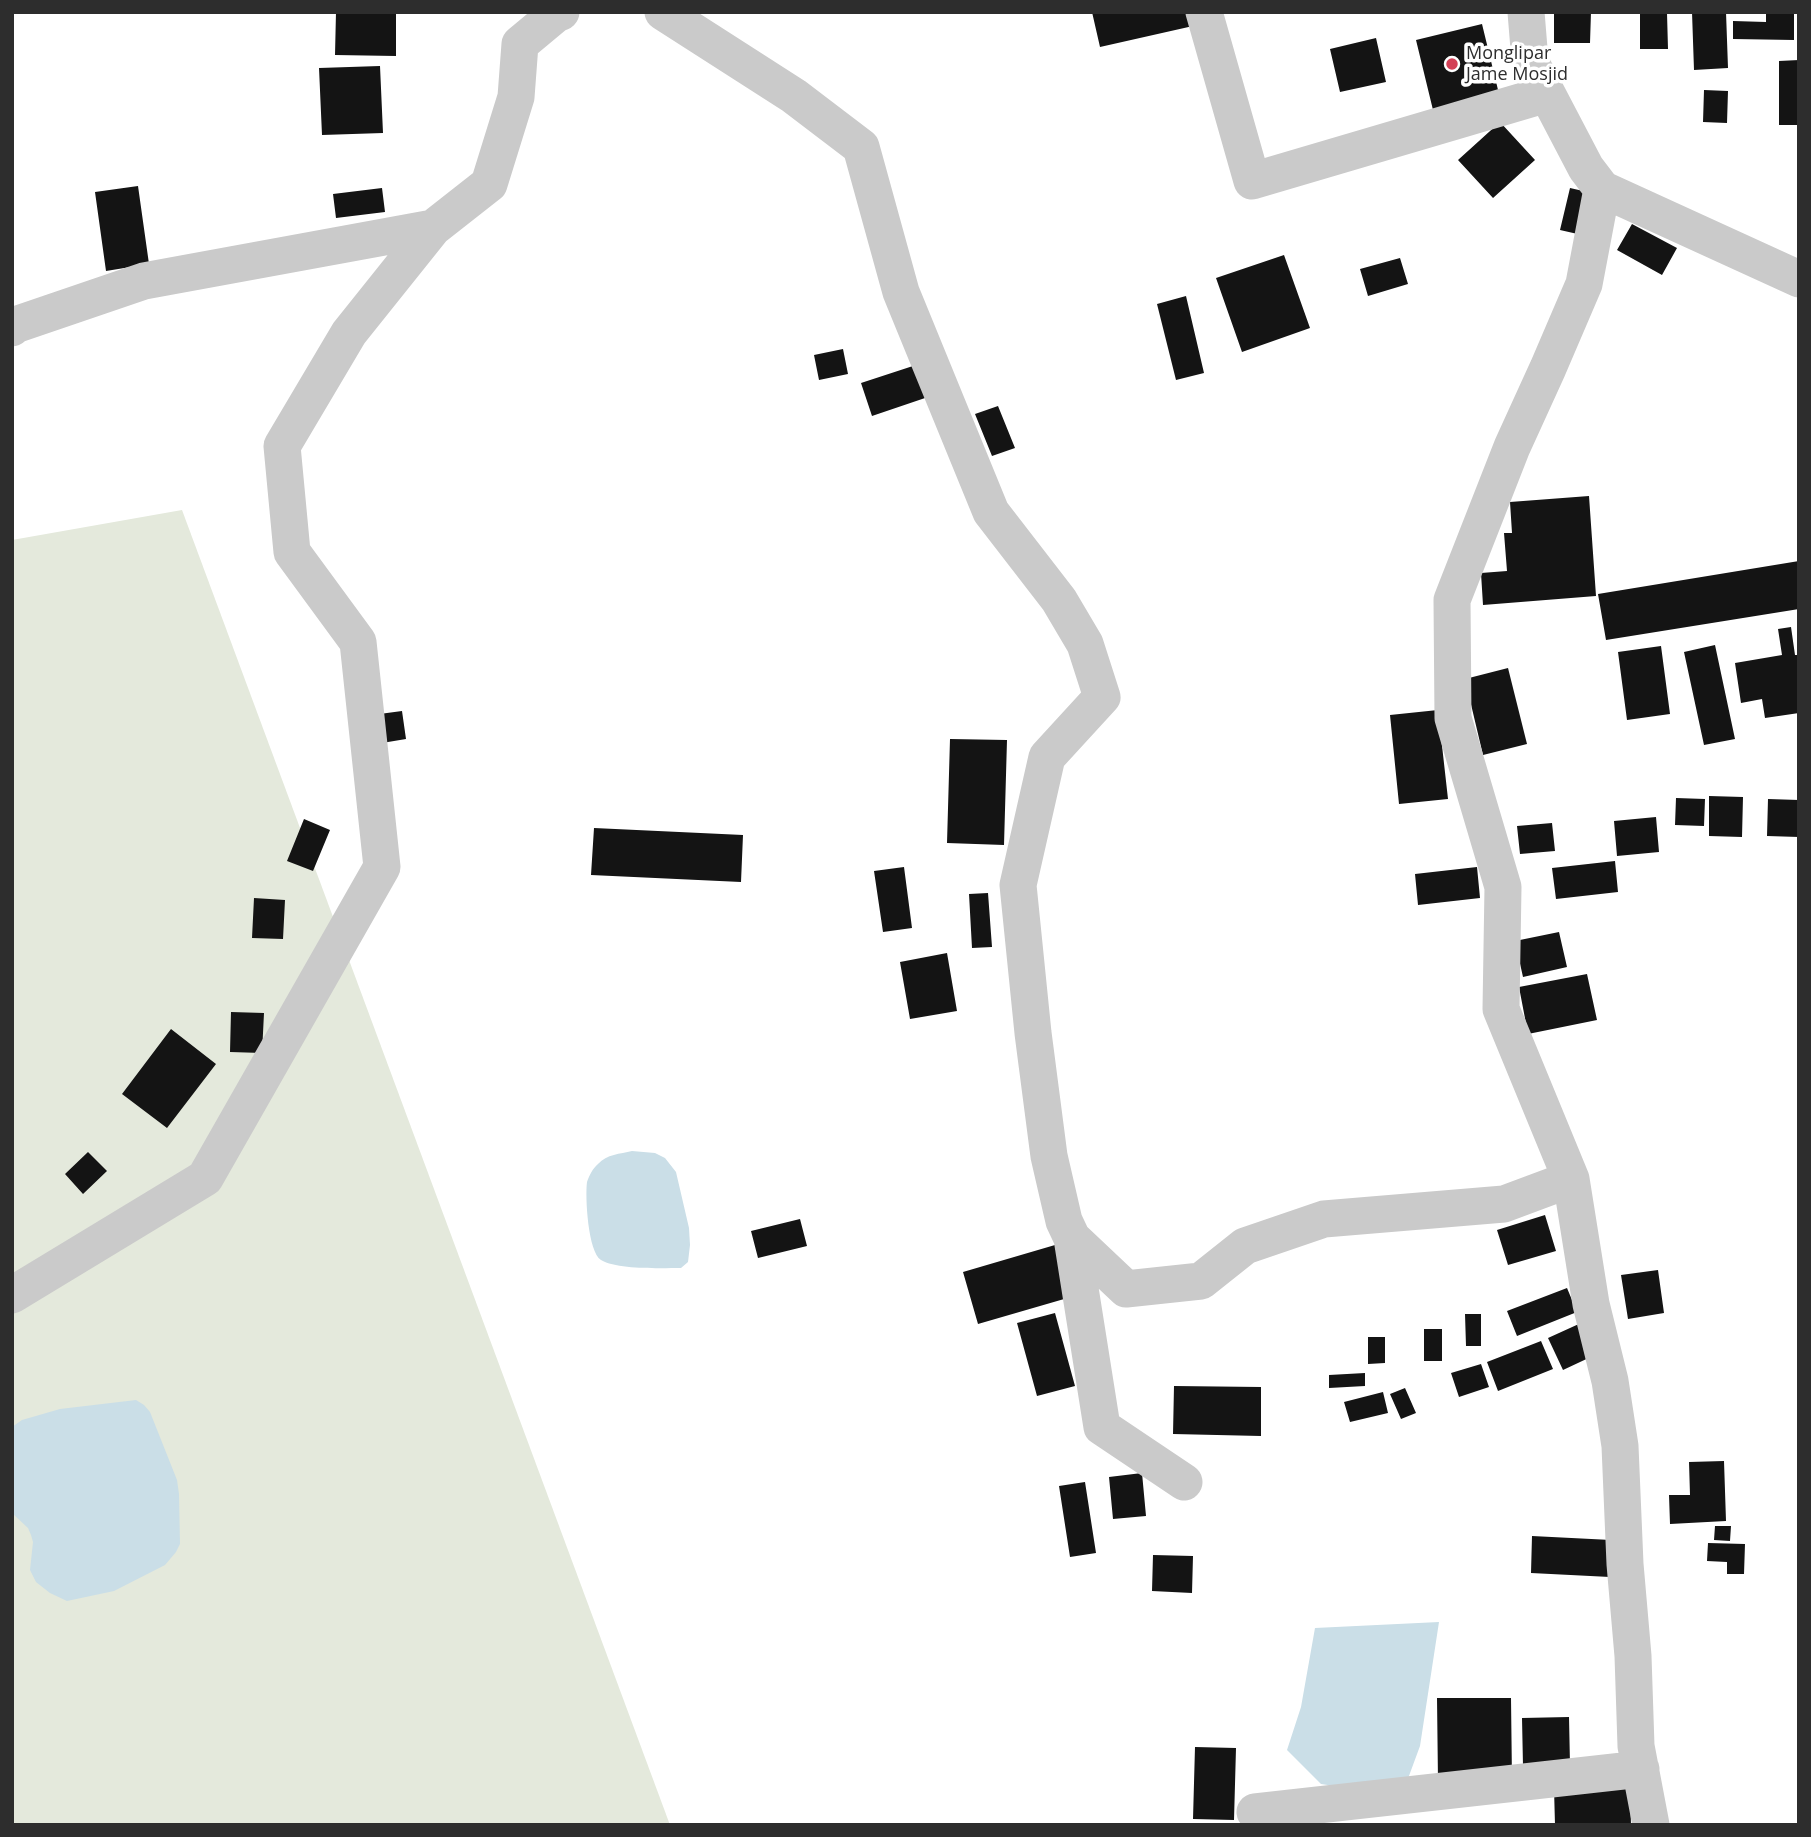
<!DOCTYPE html>
<html>
<head>
<meta charset="utf-8">
<style>
	body { margin:0 }
	#map { position:relative; width:1811px; height:1837px; overflow:hidden; background:#fff; font-family:"Open Sans",sans-serif }
	canvas { display:block }
	.frame { position:absolute; inset:0; border:14px solid #2d2d2d; pointer-events:none }
</style>
</head>
<body>
<div id="map">
<canvas width="1811" height="1837"></canvas>
<div class="frame"></div>
</div>
<script>
const ctx = document.querySelector('canvas').getContext('2d');
ctx.lineJoin = 'round';
function fill(path, color) {
  ctx.fillStyle = color;
  ctx.fill(path, 'evenodd');
}
function stroke(path, color, width, dash) {
  ctx.strokeStyle = color;
  ctx.lineWidth = width;
  ctx.lineCap = dash ? 'butt' : 'round';
  ctx.setLineDash(dash || []);
  ctx.stroke(path);
}
function label(font, color, halo, rows, align = 'center') {
  ctx.font = font + ' "Open Sans",sans-serif';
  ctx.lineWidth = 7;
  ctx.setLineDash([]);
  ctx.textBaseline = 'middle';
  ctx.strokeStyle = halo;
  ctx.fillStyle = color;
  for (const [text, x, y, turn = 0] of rows) {
    ctx.save();
    ctx.translate(x, y);
    ctx.rotate((+turn || 0) * Math.PI / 180);
    ctx.textAlign = isNaN(turn) ? turn : align;
    if (halo) ctx.strokeText(text, 0, 0);
    ctx.fillText(text, 0, 0);
    ctx.restore();
  }
}
fill(new Path2D(`
	M182 510 670 1825H12V540Z`), '#e4e9dc');
fill(new Path2D(`
	M632 1151 655 1153 665 1158 676 1172 689 1228 690 1245 688 1262 681 1268C662 1268 618 1270 601 1260 588 1252 585 1197 587 1182 589 1176 593 1168 598 1164 607 1154 620 1154 632 1151Z
	M136 1400 144 1405 150 1412 177 1480 179 1494 180 1544 176 1552 165 1565 114 1591 67 1601 50 1593 36 1582 30 1570 33 1542 31 1535 28 1528 12 1513V1427L22 1420 60 1409Z
	M1439 1622 1420 1746 1406 1784 1360 1790 1321 1784 1287 1750 1301 1707 1315 1628Z`), '#cadee7');
fill(new Path2D(`
	M336 12H396V56L335 55Z
	M1092 12H1190L1193 26 1100 47Z
	M1554 12H1591L1590 43H1554Z
	M1692 12H1726L1728 68 1694 70Z
	M1766 12H1794V40L1733 39V21L1766 22Z
	M1640 13H1667L1668 49H1640Z
	M1482 24 1499 94 1433 110 1416 40Z
	M1376 38 1386 82 1340 92 1330 49Z
	M1799 60V125H1779V61Z
	M380 66 383 133 322 135 319 68Z
	M1704 90 1728 91 1727 123 1703 122Z
	M1500 122 1535 160 1493 198 1458 160Z
	M138 186 149 264 106 271 95 192Z
	M382 188 385 212 336 218 333 194Z
	M1570 188 1592 193 1582 235 1560 230Z
	M1632 224 1677 248 1662 275 1617 250Z
	M1284 255 1310 328 1242 352 1216 278Z
	M1400 258 1408 284 1368 296 1360 269Z
	M1186 296 1204 373 1176 380 1157 304Z
	M843 349 848 374 819 380 814 355Z
	M916 365 928 397 872 416 861 383Z
	M998 406 1015 448 992 456 975 414Z
	M1589 496 1596 596 1483 605 1481 573 1507 571 1504 533H1512L1510 502Z
	M1799 561V609L1606 640 1598 594Z
	M1791 627 1795 655H1799V713L1765 718 1762 699 1741 703 1735 663 1782 655 1778 629Z
	M1715 645 1735 739 1704 745 1684 652Z
	M1661 646 1670 714 1627 720 1618 652Z
	M1508 668 1527 744 1483 755 1465 679Z
	M1438 710 1448 799 1399 804 1390 715Z
	M402 711 406 739 376 744 372 715Z
	M950 739 1007 740 1004 845 947 843Z
	M1709 796 1743 797 1742 837 1709 836Z
	M1676 798 1705 799 1704 826 1675 825Z
	M1768 799 1799 800V837L1767 836Z
	M1656 817 1659 852 1617 856 1614 821Z
	M304 819 330 830 313 871 287 861Z
	M1552 823 1555 851 1520 854 1517 826Z
	M594 828 743 835 741 882 591 875Z
	M1615 861 1618 892 1556 899 1552 868Z
	M904 867 912 928 883 932 874 871Z
	M1477 867 1480 898 1418 905 1415 874Z
	M988 893 992 947 972 948 969 894Z
	M254 898 285 900 283 939 252 938Z
	M1559 932 1567 967 1523 977 1515 941Z
	M947 953 957 1011 910 1019 900 962Z
	M1587 974 1597 1020 1528 1034 1519 987Z
	M231 1012 264 1013 262 1053 230 1052Z
	M171 1029 216 1064 167 1128 122 1094Z
	M88 1152 107 1171 83 1194 65 1174Z
	M1545 1215 1556 1251 1508 1265 1497 1230Z
	M800 1219 807 1246 758 1258 751 1231Z
	M1055 1245 1071 1297 978 1324 963 1272Z
	M1658 1270 1664 1313 1628 1319 1621 1275Z
	M1567 1288 1577 1312 1517 1336 1507 1311Z
	M1055 1313 1075 1386 1037 1396 1017 1323Z
	M1465 1314H1481V1346H1466Z
	M1581 1323 1595 1355 1563 1370 1548 1338Z
	M1424 1329H1442V1361H1424Z
	M1368 1337H1385V1363L1368 1364Z
	M1541 1341 1553 1369 1498 1391 1487 1362Z
	M1481 1364 1489 1387 1459 1397 1451 1373Z
	M1365 1373V1386L1329 1388V1375Z
	M1174 1386 1261 1387V1436L1173 1434Z
	M1405 1388 1416 1413 1401 1419 1390 1394Z
	M1383 1392 1388 1413 1350 1422 1344 1402Z
	M1724 1461 1726 1521 1670 1524 1669 1495H1690L1689 1462Z
	M1142 1473 1146 1516 1113 1519 1109 1477Z
	M1085 1482 1096 1553 1070 1557 1059 1486Z
	M1715 1526H1731L1730 1541 1714 1540Z
	M1532 1536 1611 1540 1610 1577 1531 1573Z
	M1708 1543 1745 1544 1744 1574H1727V1562L1707 1561Z
	M1153 1555 1193 1556 1192 1593 1152 1591Z
	M1437 1698H1511L1512 1781 1438 1782Z
	M1569 1717 1570 1765 1523 1766 1522 1718Z
	M1195 1747 1236 1748 1234 1820 1193 1819Z
	M1630 1786 1631 1825H1555L1554 1788Z`), '#141414');
stroke(new Path2D(`
	M663 12 794 96 861 147 901 292 991 512 1059 600 1085 644 1102 697 1047 757 1018 885 1033 1033 1049 1156 1064 1221 1072 1238 1126 1289 1201 1281 1245 1246 1324 1219 1504 1204 1571 1179
	M1204 12 1252 181 1547 94
	M1526 12 1530 61 1586 168 1602 189 1799 279
	M1602 189 1584 284 1548 368 1512 447 1452 600 1453 718 1503 887 1501 1009 1571 1179 1591 1304 1610 1381 1620 1446 1625 1564 1633 1656 1636 1746 1651 1825
	M12 328 15 325 144 281 433 228 489 184 516 97 520 44 556 14 561 12
	M1072 1238 1102 1427 1184 1482
	M12 1295 205 1178 382 867 358 642 292 552 282 446 349 333 433 228
	M1255 1812 1641 1769`), '#cacaca', 37);
for (const [x, y, r, color] of [
	[1452,64,7,"#d34056"]
]) {
  const dot = new Path2D();
  dot.arc(x, y, r, 0, 2 * Math.PI);
  ctx.fillStyle = color;
  ctx.fill(dot);
  stroke(dot, '#fff', 2.5);
}
label('18px', '#2d2d2d', '#fff', [
	["Monglipar",1466,54],
	["Jame Mosjid",1466,75]
], 'left');
</script>
</body>
</html>
